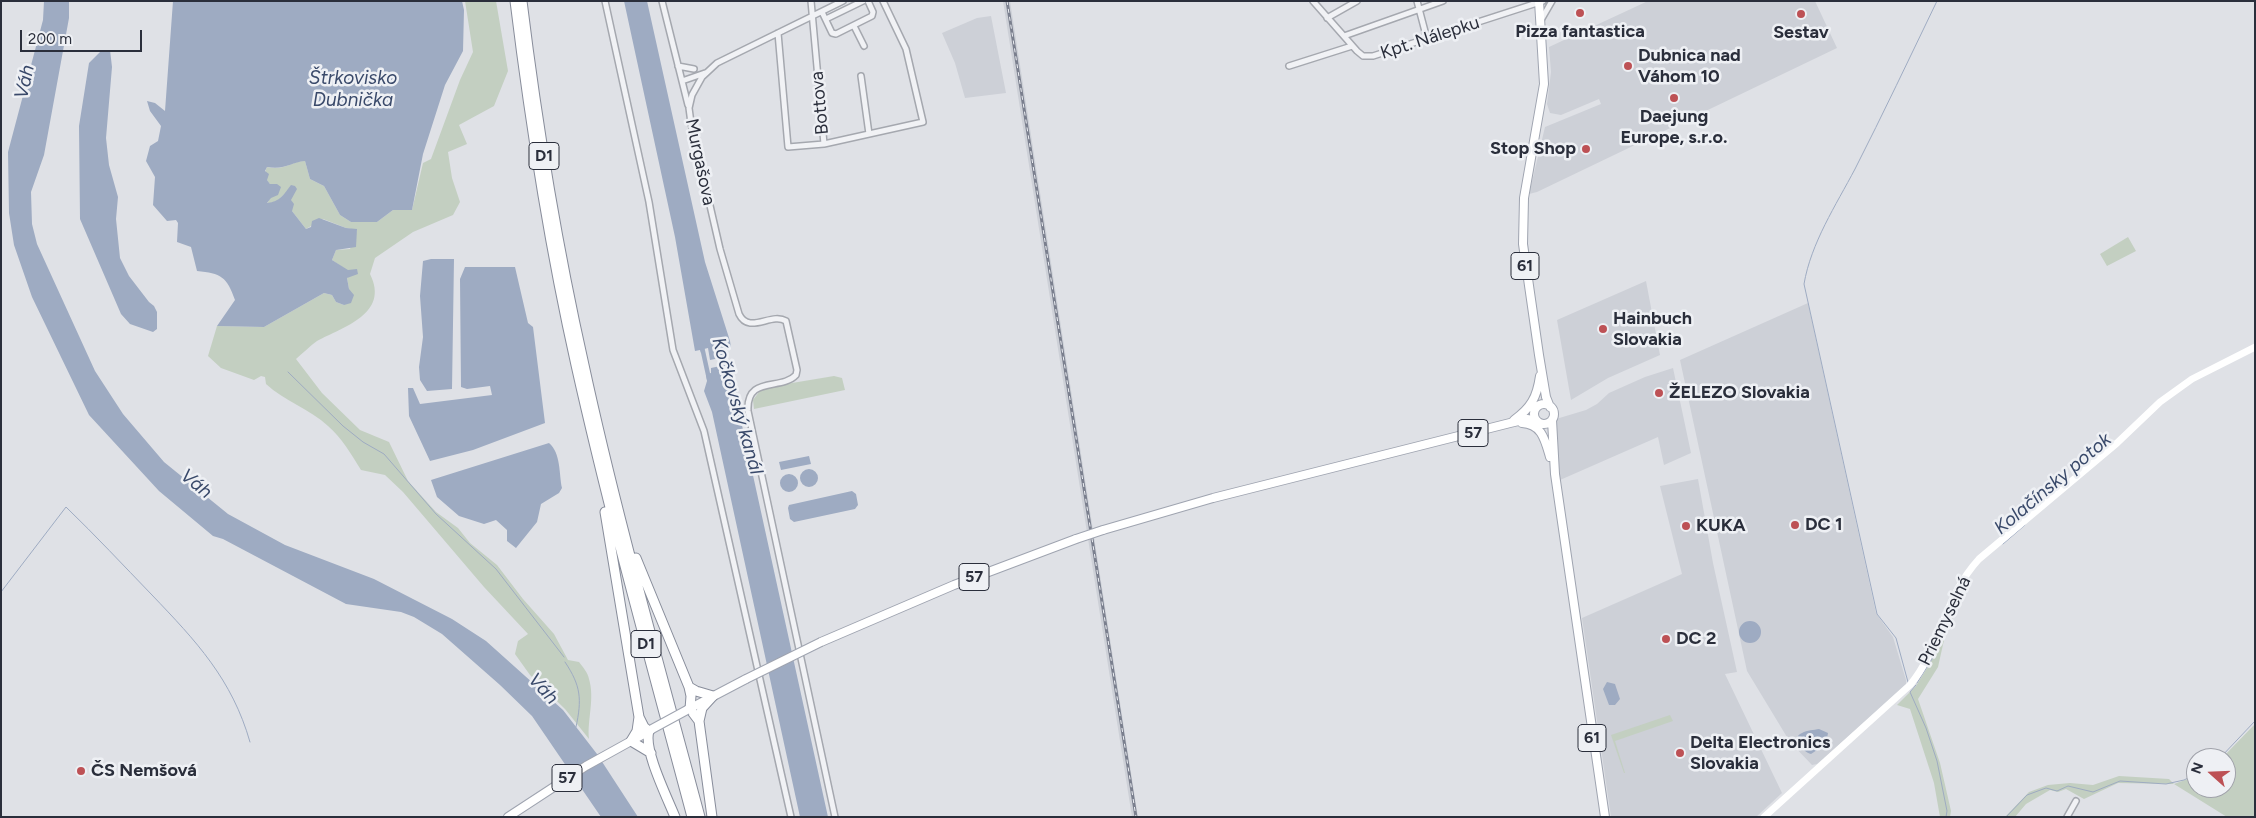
<!DOCTYPE html>
<html>
<head>
<meta charset="utf-8">
<style>
	body { margin:0 }
	#map { position:relative; width:2256px; height:818px; overflow:hidden; background:#dfe1e6; font-family:Figtree,sans-serif }
	canvas { display:block }
	.frame { position:absolute; inset:0; border:2px solid #2a2e3b; pointer-events:none }
	.north { position:absolute; left:2186px; top:748px; width:50px; height:50px; box-sizing:border-box; background:#eef0f4; border:1px solid #a0a2aa; border-radius:50%; rotate:290deg; font-size:14px; font-weight:700; line-height:20px; text-align:center; color:#2a2e3b }
	.north::after { content:''; display:block; margin:auto; width:18px; height:22px; background:#bd5155; clip-path:polygon(50% 0,100% 100%,50% 72%,0 100%) }
	.scale { position:absolute; left:20px; top:30px; width:122px; height:22px; box-sizing:border-box; border:2px solid #2a2e3b; border-top:0; padding-left:6px; font-size:15px; line-height:18px; white-space:nowrap; color:#2a2e3b; -webkit-text-stroke:4px #eef0f4; paint-order:stroke }
</style>
</head>
<body>
<div id="map">
<canvas width="2256" height="818"></canvas>
<div class="frame"></div>
<div class="north">N</div>
<div class="scale">200 m</div>
</div>
<script>
const ctx = document.querySelector('canvas').getContext('2d');
ctx.lineJoin = 'round';
function fill(path, color) {
  ctx.fillStyle = color;
  ctx.fill(path, 'evenodd');
}
function stroke(path, color, width, dash) {
  ctx.strokeStyle = color;
  ctx.lineWidth = width;
  ctx.lineCap = dash ? 'butt' : 'round';
  ctx.setLineDash(dash || []);
  ctx.stroke(path);
}
function label(font, color, halo, rows, align = 'center') {
  ctx.font = font + ' Figtree,sans-serif';
  ctx.lineWidth = 5;
  ctx.setLineDash([]);
  ctx.textBaseline = 'middle';
  ctx.strokeStyle = halo;
  ctx.fillStyle = color;
  for (const [text, x, y, turn = 0] of rows) {
    ctx.save();
    ctx.translate(x, y);
    ctx.rotate((+turn || 0) * Math.PI / 180);
    ctx.textAlign = isNaN(turn) ? turn : align;
    if (halo) ctx.strokeText(text, 0, 0);
    ctx.fillText(text, 0, 0);
    ctx.restore();
  }
}
fill(new Path2D(`
	M1003 1H1010L1138 817H1132Z
	M1648 1H1815L1837 48 1537 192 1529 194 1545 127 1601 104 1599 99 1561 115 1550 113 1547 104 1551 72 1549 47Z
	M991 16 1006 93 965 98 955 63 942 33 977 18Z
	M1646 281 1660 355 1608 378 1571 400 1557 320Z
	M1808 303 1876 613 1893 637 1906 680V686L1817 764 1812 765 1790 742 1747 671 1680 360Z
	M1673 368 1691 453 1664 465 1658 437 1560 480 1552 431 1556 419 1586 410 1597 404 1609 393 1645 377Z
	M1698 479 1713 563 1737 672 1725 674 1782 793 1756 817H1611L1582 618 1682 574 1660 486Z`), '#cdd0d7');
fill(new Path2D(`
	M465 1H496L508 71 494 106 459 125 467 144 448 152 452 178 460 202 453 215 413 232 375 258 370 274C390 314 343 327 317 341 310 346 303 353 296 359L322 393 360 430 389 442 408 481 436 512 458 528 470 543 497 565 523 599 554 634 568 660 579 662C583 667 588 673 589 679 595 699 587 720 589 739L565 709 530 675 515 654 518 641 528 634 484 587 403 492 385 475 361 470C351 454 342 438 328 426 310 409 284 401 266 384L265 377 261 376 254 380 221 368 208 356 217 326 264 327 324 293 332 295 336 302 344 305 349 289 347 278 357 270 348 271 332 260 336 250 350 249 357 230 346 228 323 219 306 229 292 211 291 200 287 192 277 201 267 204 277 184H270C265 179 264 173 267 167 286 171 291 161 305 161L310 179 324 186 340 215 351 222H377L393 210H412L423 163 431 159 460 80 473 52Z
	M2128 237 2136 251 2107 266 2100 254Z
	M834 376 842 378 845 390 754 409 753 400 762 388Z
	M1956 602 1957 610 1946 631 1938 667 1918 699 1940 763 1951 811 1950 817H1940L1934 783 1910 709 1897 705 1916 686 1936 653Z
	M1670 715 1673 721 1615 741 1625 773H1624L1611 735Z
	M2255 724V817H2227L2174 784 2118 783 2084 799 2066 789 2058 792 2050 790 2026 804 2015 817H2005L2029 792 2048 785 2070 783 2093 785 2119 776 2169 779 2174 784 2196 776V788H2226V758H2222Z`), '#c3cfc1');
fill(new Path2D(`
	M44 1H69V18L44 155 31 192 32 224 37 244 95 371 123 414 164 462 228 514 285 545 374 579 452 619 486 641 563 710 597 754 638 817H601L532 716 500 685 442 634 414 617 401 612 346 604 223 539 213 536 159 491 89 415 32 297 14 245 9 213 8 152 43 20Z
	M173 1H462L464 10 463 51 445 85 423 154 412 210H393L377 222H351L340 215 324 186 310 179 305 161C291 162 286 170 267 167L265 171 269 174 267 180 270 184H277L281 187 278 195 271 198 267 203C280 202 284 194 291 185L295 186 297 189 291 200 294 204 292 211 306 229 311 227 312 221 319 218 346 228 357 229 356 247 336 250 332 260 348 270 357 269 358 274 347 278 349 289 354 295 351 303 344 305 336 302 332 295 324 293 264 327 217 326 235 300C227 277 221 273 197 271L191 247 177 242 178 223 176 220 167 221 153 205 155 177 146 161 150 146 158 141 161 126 150 111 147 101 155 103 165 111Z
	M624 1H647L705 262 730 341 731 348 723 350 725 357 710 360 708 348 704 349 705 352 701 353 700 350 695 351 675 237Z
	M102 50H110L112 67 106 138 109 165 118 197 116 219 120 258 129 276 149 302 154 306 157 312V329L153 332 130 324 121 314 80 219 79 126 89 63Z
	M431 259H454L452 389 427 391 420 380 419 367 423 337 420 296 423 261Z
	M465 267H515L528 323 533 327 545 423 473 450 430 461 409 416 408 388H413L420 404 492 395 490 386 467 389 461 387 460 279Z
	M725 365 729 379 736 387 738 407 828 817H800L712 412 704 391 707 381 706 374 711 373V368Z
	M549 443C561 453 559 474 562 488L559 493 541 504 537 522 516 548 507 541V530L496 520 484 524 459 516 437 497 431 480Z
	M809 456 811 464 781 470 779 462Z
	M800 478a9 9 0 1 1 18 0a9 9 0 1 1-18 0Z
	M780 483a9 9 0 1 1 18 0a9 9 0 1 1-18 0Z
	M852 491 856 494 858 505 855 509 794 522 790 519 788 508 789 505Z
	M1739 632a11 11 0 1 1 22 0a11 11 0 1 1-22 0Z
	M1607 682 1615 684 1620 699 1615 705H1609L1603 689Z
	M1819 729 1828 733 1826 744 1811 754C1803 752 1790 738 1802 733 1807 730 1814 730 1819 729Z`), '#9eabc2');
stroke(new Path2D(`
	M288 372 343 426 363 442 384 454 436 514 496 569 564 657
	M2003 544 2025 525
	M1 592 66 507C96 536 123 565 152 595 196 641 232 679 250 742
	M565 662C581 686 582 699 576 727
	M1908 682 1896 638 1877 614 1804 284C1811 243 1836 205 1855 169 1883 114 1910 57 1937 1
	M1917 683 1932 659 1937 645
	M1916 685 1910 692 1926 728 1937 761 1947 811 1946 817
	M2220 758 2255 721
	M2006 817 2027 795 2046 788 2057 791 2068 786 2093 792 2120 781 2166 784 2184 780 2196 774`), '#9eabc2', 1);
stroke(new Path2D(`
	M702 347 709 379`), '#9eabc2', 4.5);
const street = new Path2D(`
	M605 1 649 202 673 350 704 431 791 817
	M662 1 688 105
	M811 1 824 144
	M1313 1 1357 51 1363 56H1373L1543 1
	M1417 1 1427 39
	M822 12 832 33 836 34 872 16 873 12 868 1
	M1327 18 1357 1
	M826 19 863 1
	M1541 20 1552 1
	M854 26 864 46
	M778 33 788 147 824 144 923 122 906 49 883 1
	M1344 36 1443 1
	M678 66 694 69
	M1289 66 1352 46
	M861 76 869 134
	M682 81 705 73
	M835 817 748 411C746 375 781 391 796 375L797 370 786 321C771 312 749 335 739 314L720 249 691 123 689 108 692 95 702 77 717 63 843 1
	M2067 817 2076 801`);
const primary = new Path2D(`
	M1539 1 1544 84 1524 198 1523 244 1539 355 1546 397 1550 407
	M1534 414a10 10 0 1 1 20 0a10 10 0 1 1-20 0Z
	M1514 420C1531 408 1537 397 1540 376
	M1552 420 1555 474 1605 817
	M1522 423C1542 424 1545 440 1550 457
	M1103 530 1213 498 1510 423 1527 419 1537 421
	M821 642 954 585 1076 539
	M687 710 746 679
	M508 817 586 766 651 730`);
const highway = new Path2D(`
	M515 1C530 123 549 245 576 365 610 517 652 667 692 817
	M522 1C537 123 557 245 584 365 617 517 660 667 700 817
	M605 512 639 717 637 731 631 741 651 753
	M636 558 689 687 691 696 690 709 699 721
	M689 687 696 691 713 696
	M639 717 644 727 649 731C643 749 667 797 675 817
	M712 817 699 721 702 708 713 696`);
stroke(street, '#a5a8af', 8);
stroke(primary, '#9fa4b0', 10);
stroke(highway, '#888d9b', 11);
stroke(street, '#f1f2f5', 5);
stroke(new Path2D(`
	M1764 817 1910 685C1942 646 1943 598 1979 559L2117 443 2160 402 2192 379 2255 347`), '#fff', 7);
stroke(primary, '#fff', 8);
stroke(highway, '#fff', 9);
const rail = new Path2D(`
	M1007 1 1136 817`);
stroke(rail, '#7a7f8e', 3);
stroke(rail, '#eef0f4', 1, [4]);
const primaryBridge = new Path2D(`
	M1076 539 1103 530
	M746 679 821 642
	M652 729 687 710`);
stroke(primaryBridge, '#9fa4b0', 10, []);
stroke(primaryBridge, '#fff', 8);
for (const [x, y, r, color] of [
	[1580,13,5,"#bd5155"],
	[1801,14,5,"#bd5155"],
	[1628,66,5,"#bd5155"],
	[1674,98,5,"#bd5155"],
	[1586,149,5,"#bd5155"],
	[1603,329,5,"#bd5155"],
	[1659,393,5,"#bd5155"],
	[1795,525,5,"#bd5155"],
	[1686,526,5,"#bd5155"],
	[1666,639,5,"#bd5155"],
	[1680,753,5,"#bd5155"],
	[81,771,5,"#bd5155"]
]) {
  const dot = new Path2D();
  dot.arc(x, y, r, 0, 2 * Math.PI);
  ctx.fillStyle = color;
  ctx.fill(dot);
  stroke(dot, '#eef0f4', 2);
}
for (const [x, y, w] of [
	[544,156,30],
	[1525,266,28],
	[1473,433,30],
	[974,577,30],
	[646,644,30],
	[1592,738,28],
	[567,778,30]
]) {
  const box = new Path2D();
  box.roundRect(x - w / 2, y - 13.5, w, 27, 4);
  ctx.fillStyle = '#eef0f4';
  ctx.fill(box);
  stroke(box, '#2a2e3b', 1);
}
label('bold 16px', '#2a2e3b', null, [
	["D1",544,156],
	["61",1525,266],
	["57",1473,433],
	["57",974,577],
	["D1",646,644],
	["61",1592,738],
	["57",567,778]
]);
label('bold 18px', '#2a2e3b', '#eef0f4', [
	["Pizza fantastica",1580,32,"center"],
	["Sestav",1801,33,"center"],
	["Dubnica nad",1638,56],
	["Váhom 10",1638,77],
	["Daejung",1674,117,"center"],
	["Europe, s.r.o.",1674,138,"center"],
	["Stop Shop",1576,149,"right"],
	["Hainbuch",1613,319],
	["Slovakia",1613,340],
	["ŽELEZO Slovakia",1669,393],
	["DC 1",1805,525],
	["KUKA",1696,526],
	["DC 2",1676,639],
	["Delta Electronics",1690,743],
	["Slovakia",1690,764],
	["ČS Nemšová",91,771]
], 'left');
label('18px', '#2a2e3b', '#eef0f4', [
	["Kpt. Nálepku",1430,38,-18],
	["Bottova",820,103,-95],
	["Murgašova",700,162,78],
	["Priemyselná",1945,621,-64]
]);
label('italic 19px', '#39496a', '#eef0f4', [
	["Štrkovisko",353,78],
	["Dubnička",353,100],
	["Váh",25,82,-78],
	["Kočkovský kanál",737,406,74],
	["Váh",196,484,39],
	["Kolačínsky potok",2053,484,-40],
	["Váh",543,689,47]
]);
</script>
</body>
</html>
